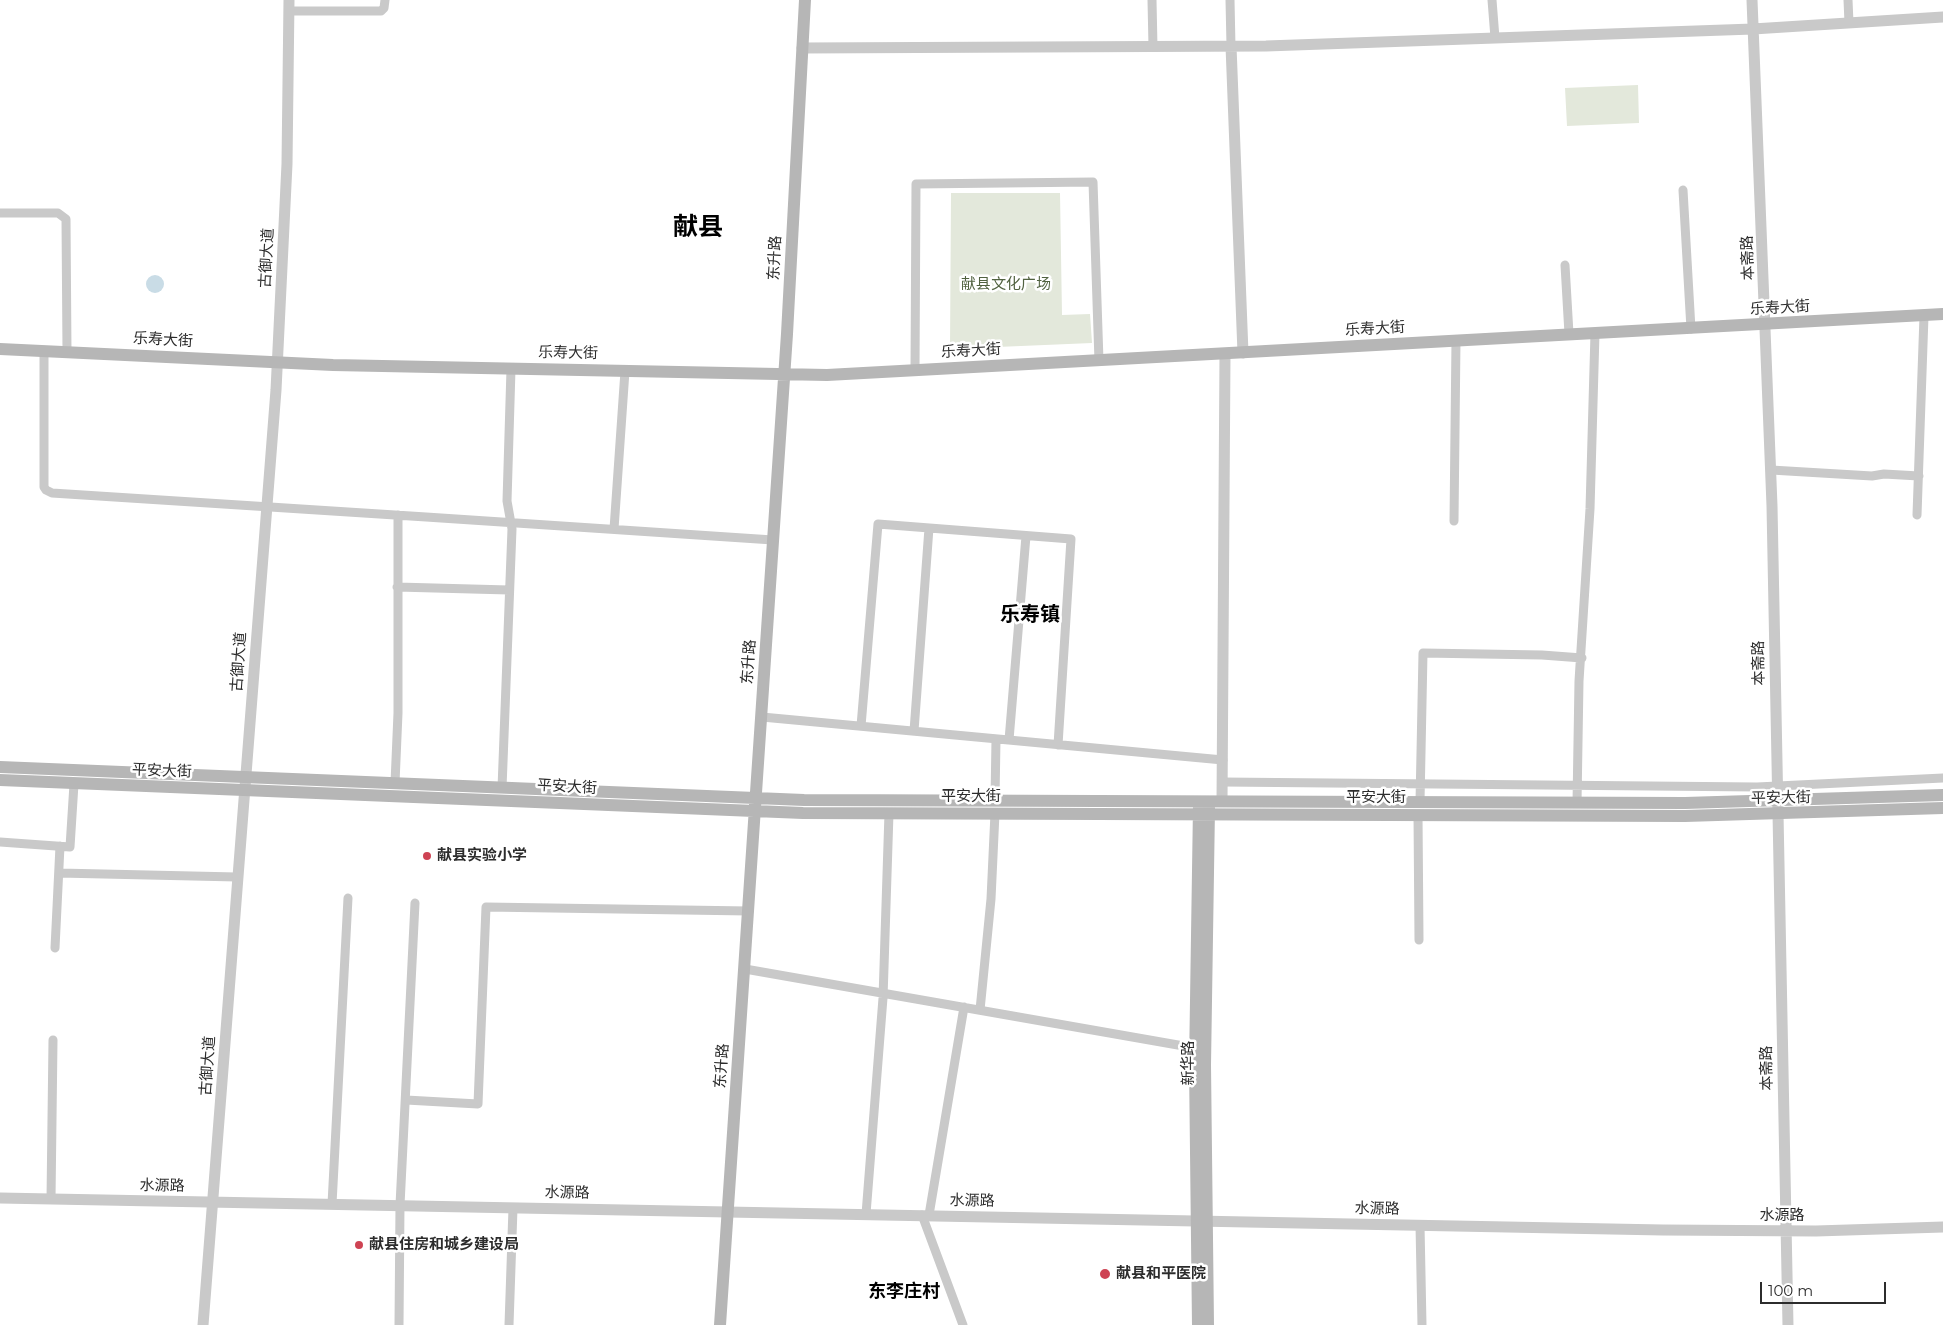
<!DOCTYPE html>
<html>
<head>
<meta charset="utf-8">
<style>
	body { margin:0 }
	#map { position:relative; width:1943px; height:1325px; overflow:hidden; background:#fff; font-family:Montserrat,sans-serif }
	canvas { display:block }
	.scale { position:absolute; left:1760px; top:1282px; width:126px; height:22px; box-sizing:border-box; border:2px solid #2c2c2c; border-top:0; padding-left:6px; font-size:15px; line-height:18px; white-space:nowrap; color:#2c2c2c; -webkit-text-stroke:4px #fff; paint-order:stroke }
</style>
</head>
<body>
<div id="map">
<canvas width="1943" height="1325"></canvas>
<div class="scale">100 m</div>
</div>
<script>
const ctx = document.querySelector('canvas').getContext('2d');
ctx.lineJoin = 'round';
function fill(path, color) {
  ctx.fillStyle = color;
  ctx.fill(path, 'evenodd');
}
function stroke(path, color, width, dash) {
  ctx.strokeStyle = color;
  ctx.lineWidth = width;
  ctx.lineCap = dash ? 'butt' : 'round';
  ctx.setLineDash(dash || []);
  ctx.stroke(path);
}
function label(font, color, halo, rows, align = 'center') {
  ctx.font = font + ' Montserrat,"Noto Sans SC",sans-serif';
  ctx.lineWidth = 5;
  ctx.setLineDash([]);
  ctx.textBaseline = 'middle';
  ctx.strokeStyle = halo;
  ctx.fillStyle = color;
  for (const [text, x, y, turn = 0] of rows) {
    ctx.save();
    ctx.translate(x, y);
    ctx.rotate((+turn || 0) * Math.PI / 180);
    ctx.textAlign = isNaN(turn) ? turn : align;
    if (halo) ctx.strokeText(text, 0, 0);
    ctx.fillText(text, 0, 0);
    ctx.restore();
  }
}
fill(new Path2D(`
	M1638 85 1639 123 1567 126 1565 88Z
	M951 193H1060L1062 315 1090 314 1092 343 950 349Z`), '#e3e8db');
fill(new Path2D(`
	M146 284a9 9 0 1 1 18 0a9 9 0 1 1-18 0Z`), '#c9dce6');
stroke(new Path2D(`
	M1152 0 1153 47
	M1230 0 1231 46
	M1492 0 1495 38
	M1848 0 1849 23
	M289 11H381L384 8 385 0
	M1683 190 1691 329
	M0 213H58L66 219 67 352
	M1565 265 1569 334
	M44 351V487L46 490 52 493C292 509 533 523 773 540
	M915 370 916 184 1093 182 1099 361
	M1771 470 1872 476 1884 474 1919 476
	M1917 515 1924 316
	M1454 521 1456 340
	M614 529 625 371
	M397 587 509 590
	M762 717 1223 760
	M861 726 878 524 1071 539 1058 745
	M914 731 929 528
	M1009 740 1026 536
	M1223 782 1757 787 1943 778
	M395 783 398 713V515
	M502 788 512 529 507 501 511 369
	M995 800 996 739
	M1420 802 1423 653 1542 655 1582 658
	M1577 803 1579 681 1590 509 1595 333
	M1418 815 1419 940
	M0 842 70 847 74 784
	M59 873 237 877
	M55 948 60 846
	M745 969 1195 1048
	M980 1010 991 899 995 813
	M406 1100 478 1104 486 907 749 911
	M51 1199 53 1040
	M332 1204 348 898
	M866 1214 883 998 889 813
	M922 1215 963 1325
	M929 1215 964 1007
	M1420 1225 1422 1325
	M399 1325 400 1205 415 903
	M509 1325 513 1208`), '#c9c9c9', 9);
stroke(new Path2D(`
	M1752 0 1772 506 1788 1325
	M1231 46 1243 353
	M802 48 1266 46 1753 29 1943 17
	M1222 801 1225 354
	M0 1198 1663 1230 1816 1231 1943 1227
	M203 1325 276 390 287 164 289 0`), '#c9c9c9', 11);
stroke(new Path2D(`
	M0 349 333 365 827 375 1943 314
	M0 767 804 800 1685 803 1943 795
	M0 780 803 813 1685 816 1943 808
	M720 1325 787 334 805 0
	M1198 1325 1195 1065 1199 806
	M1208 1325 1205 1065 1209 808`), '#b6b6b6', 12);
for (const [x, y, r, color] of [
	[427,856,5,"#ce4353"],
	[359,1245,5,"#ce4353"],
	[1105,1274,6,"#ce4353"]
]) {
  const dot = new Path2D();
  dot.arc(x, y, r, 0, 2 * Math.PI);
  ctx.fillStyle = color;
  ctx.fill(dot);
  stroke(dot, '#fff', 2);
}
label('15px', '#2c2c2c', '#fff', [
	["古御大道",267,258,-87],
	["东升路",775,258,-87],
	["本斋路",1748,258,-92],
	["乐寿大街",1780,308,-3],
	["乐寿大街",1375,329,-3],
	["乐寿大街",163,340,3],
	["乐寿大街",971,351,-3],
	["乐寿大街",568,353,1],
	["古御大道",239,662,-86],
	["东升路",749,662,-86],
	["本斋路",1759,663,-91],
	["平安大街",162,771,2],
	["平安大街",567,787,3],
	["平安大街",971,797],
	["平安大街",1376,798],
	["平安大街",1781,798,-1],
	["新华路",1189,1063,-90],
	["古御大道",208,1066,-86],
	["东升路",722,1066,-86],
	["本斋路",1767,1068,-91],
	["水源路",162,1186,1],
	["水源路",567,1193,1],
	["水源路",972,1201,1],
	["水源路",1377,1209,1],
	["水源路",1782,1216]
]);
label('15px', '#516240', '#fff', [
	["献县文化广场",1006,285]
]);
label('bold 15px', '#2c2c2c', '#fff', [
	["献县实验小学",437,856],
	["献县住房和城乡建设局",369,1245],
	["献县和平医院",1116,1274]
], 'left');
label('bold 18px', '#000', '#fff', [
	["东李庄村",904,1292]
]);
label('bold 20px', '#000', '#fff', [
	["乐寿镇",1030,615]
]);
label('bold 25px', '#000', '#fff', [
	["献县",698,228]
]);
</script>
</body>
</html>
